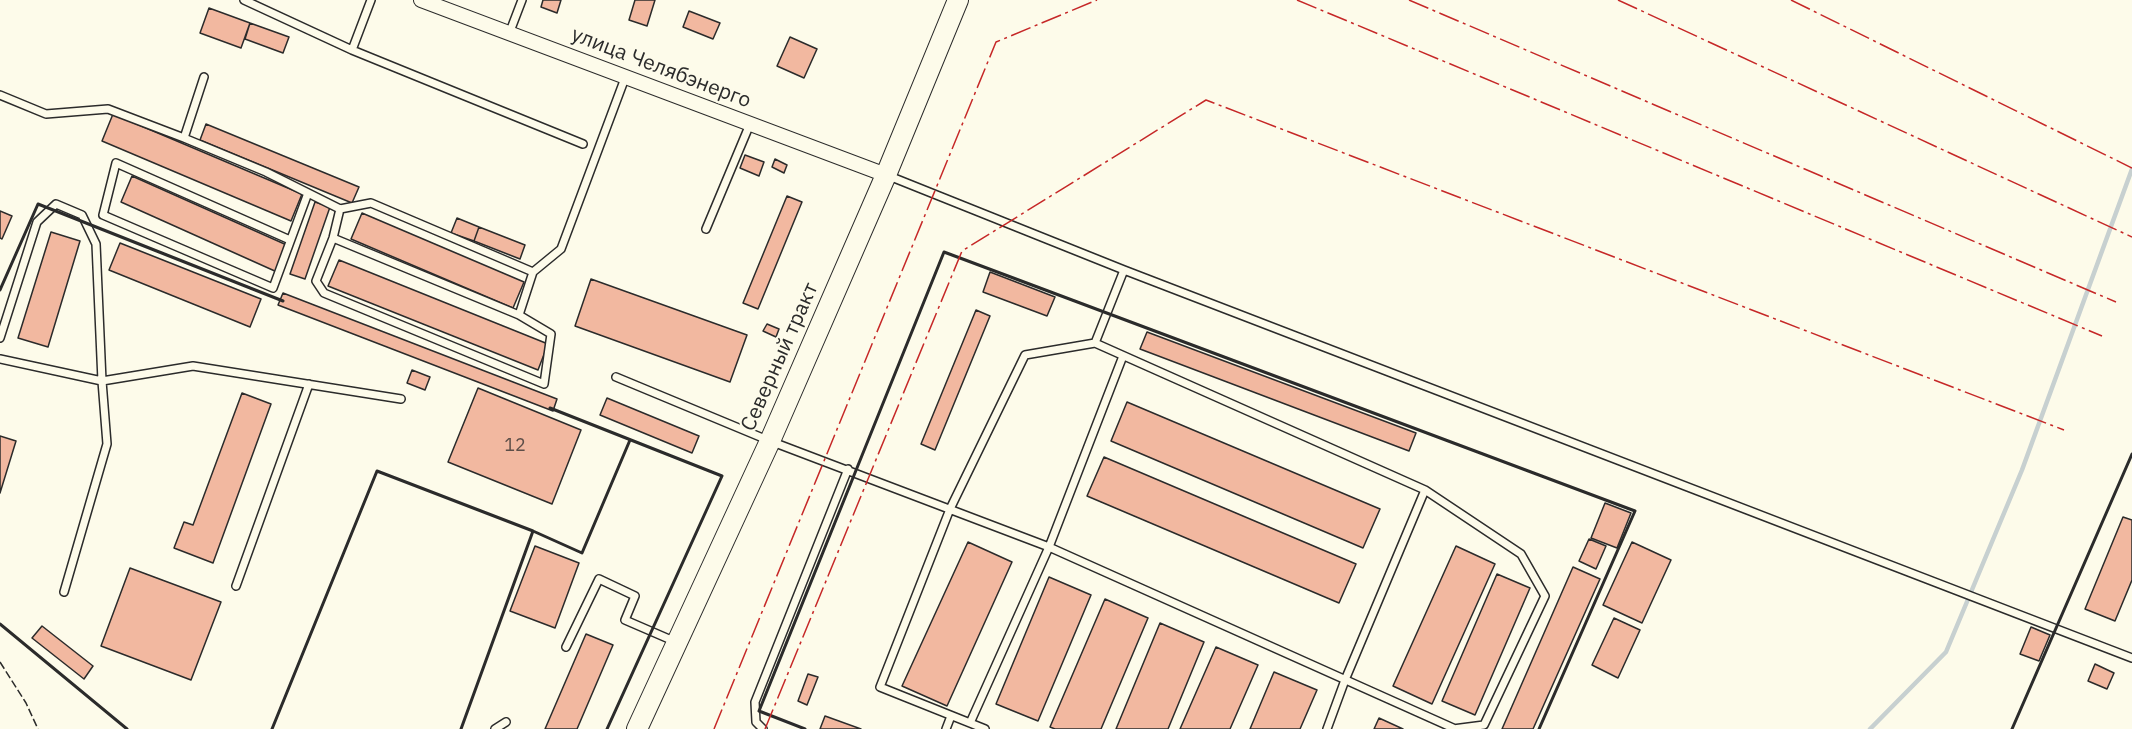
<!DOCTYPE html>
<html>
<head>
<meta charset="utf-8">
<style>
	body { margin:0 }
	canvas { display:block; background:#fdfbea }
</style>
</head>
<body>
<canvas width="2132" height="729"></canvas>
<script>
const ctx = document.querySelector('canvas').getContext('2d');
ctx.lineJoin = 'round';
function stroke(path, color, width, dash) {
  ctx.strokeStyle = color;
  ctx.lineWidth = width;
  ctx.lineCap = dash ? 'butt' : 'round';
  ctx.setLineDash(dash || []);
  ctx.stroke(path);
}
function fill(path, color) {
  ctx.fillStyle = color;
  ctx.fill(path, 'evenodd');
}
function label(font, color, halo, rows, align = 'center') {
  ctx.font = font + ' "IBM Plex Sans",sans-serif';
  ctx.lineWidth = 4.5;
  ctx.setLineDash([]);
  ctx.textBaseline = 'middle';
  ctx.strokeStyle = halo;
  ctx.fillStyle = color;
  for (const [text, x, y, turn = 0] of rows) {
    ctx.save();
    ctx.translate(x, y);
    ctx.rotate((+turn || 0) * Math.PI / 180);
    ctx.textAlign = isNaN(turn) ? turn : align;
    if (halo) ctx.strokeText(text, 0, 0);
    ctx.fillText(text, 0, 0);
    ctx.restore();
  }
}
stroke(new Path2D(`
	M1870 729 1946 652 2022 470 2132 169`), '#c7d0d0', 4.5);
const building = new Path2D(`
	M543 0H561L557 13 541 7Z
	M635 0H655L647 26 629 20Z
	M209 8 250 23 241 48 200 33Z
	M689 11 720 23 713 39 683 27Z
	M250 23 289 37 283 53 245 39Z
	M790 37 817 49 804 78 777 66Z
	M113 114 302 194 291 221 102 141Z
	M206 124 359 187 352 203 200 140Z
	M745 155 764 162 759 176 740 168Z
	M775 159 787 165 784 173 772 167Z
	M132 176 289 246 277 272 121 202Z
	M787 196 802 202 758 309 743 303Z
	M315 202 330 207 305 279 290 274Z
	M0 211 12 216 2 239 0 238Z
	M362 213 524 282 513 308 351 239Z
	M457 218 479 227 474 241 451 233Z
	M479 227 525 245 520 259 474 241Z
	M51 232 80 241 48 347 18 338Z
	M120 243 261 299 250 327 109 270Z
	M339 260 548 344 538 370 328 286Z
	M990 272 1055 297 1047 316 983 292Z
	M591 279 747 335 730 382 575 326Z
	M283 293 557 399 553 411 278 305Z
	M976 310 990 316 935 450 921 444Z
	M767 324 779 329 776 337 763 331Z
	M1147 332 1416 433 1409 451 1140 349Z
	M412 370 430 377 425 390 407 383Z
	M478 388 581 430 552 504 448 462Z
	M242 393 271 404 213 563 174 548 184 522 193 525Z
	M607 398 699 436 692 453 600 415Z
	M1127 402 1380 509 1363 548 1111 441Z
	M0 436 16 441 0 493Z
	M1104 457 1356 564 1339 603 1087 496Z
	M1605 503 1631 513 1617 548 1591 538Z
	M2123 517 2132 520V580L2115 621 2085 609Z
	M1589 539 1606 546 1596 569 1579 561Z
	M968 542 1012 562 947 706 902 686Z
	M1632 542 1671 560 1642 623 1603 605Z
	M535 546 579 563 555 628 510 611Z
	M1456 546 1495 564 1432 704 1393 686Z
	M1573 567 1600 579 1533 729H1502Z
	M130 568 221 602 191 680 101 646Z
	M1497 574 1530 588 1475 715 1442 701Z
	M1049 577 1091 595 1038 721 996 704Z
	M1105 599 1148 618 1101 729H1055L1050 727Z
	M1614 618 1640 630 1618 678 1592 665Z
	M1160 623 1204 642 1168 729H1116Z
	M42 626 93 666 84 679 32 638Z
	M2031 627 2050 635 2039 661 2020 654Z
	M586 634 613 645 577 729H545Z
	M1216 647 1258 665 1230 729H1180Z
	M2095 664 2114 673 2107 689 2088 681Z
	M1274 672 1317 690 1300 729H1250Z
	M808 674 818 677 807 705 798 701Z
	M825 716 861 729H820Z
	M1379 718 1403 729H1374Z`);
fill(building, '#f2b8a0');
stroke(building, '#2b2b2b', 1.5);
const service = new Path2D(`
	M244 0 352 50
	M371 0 352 50 583 144
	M509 34 522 0
	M0 95 46 114 108 109 184 138 266 172 340 209 371 203 533 272
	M184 138 204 77
	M889 176 1124 270 2132 658
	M706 229 750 124
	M333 238 519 315 551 334 544 384 324 293 316 281 333 238 340 209
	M290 240 116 163 103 215 273 288 308 193
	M1124 270 1095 343 1425 490 1345 680 1327 729
	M519 315 533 272 561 249 625 78
	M0 338 37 222 56 204 82 215 96 244 102 381 107 444 64 592
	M0 359 102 381 193 366 401 399
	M616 377 770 441 1049 547 1453 728
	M1425 490 1521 554 1545 596 1484 725 1453 729
	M236 586 309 384
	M566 647 599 579 635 596 625 620 676 642
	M970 723 1049 547 1123 356
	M495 729 506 722
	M763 729 756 722 755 702 848 469
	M946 729 951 716
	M985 729 880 687 950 509 1025 355 1095 343`);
const minor = new Path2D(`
	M421 0 886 175`);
const secondary = new Path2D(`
	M637 729 770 441 886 175 958 0`);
stroke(service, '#2b2b2b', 10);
stroke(minor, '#2b2b2b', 16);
stroke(secondary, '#2b2b2b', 22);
stroke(service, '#fdfbea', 7);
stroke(minor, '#fdfbea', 14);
stroke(secondary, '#fdfbea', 20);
stroke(new Path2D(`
	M0 662 26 703 38 729`), '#2b2b2b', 1.5, [8, 3]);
stroke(new Path2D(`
	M0 290 38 204 283 301
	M550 408 722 476 607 729
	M0 624 127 729
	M272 729 377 471 533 531 582 553 630 440
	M461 729 533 531
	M805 729 759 711 944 252 1635 511 1539 729
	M2012 729 2132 454`), '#2b2b2b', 3);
stroke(new Path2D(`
	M1297 0 2102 336
	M1409 0 2116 302
	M1618 0 2132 237
	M1791 0 2132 168
	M714 729 996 42 1097 0
	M765 729 962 251 1206 100 2064 430`), '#c62828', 1.5, [21, 4.5, 3, 4.5]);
label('18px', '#5d4e48', null, [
	["12",515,446]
]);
label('21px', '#2b2b2b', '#fdfbea', [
	["улица Челябэнерго",661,68,21],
	["Северный тракт",780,357,-66]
]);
</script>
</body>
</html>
